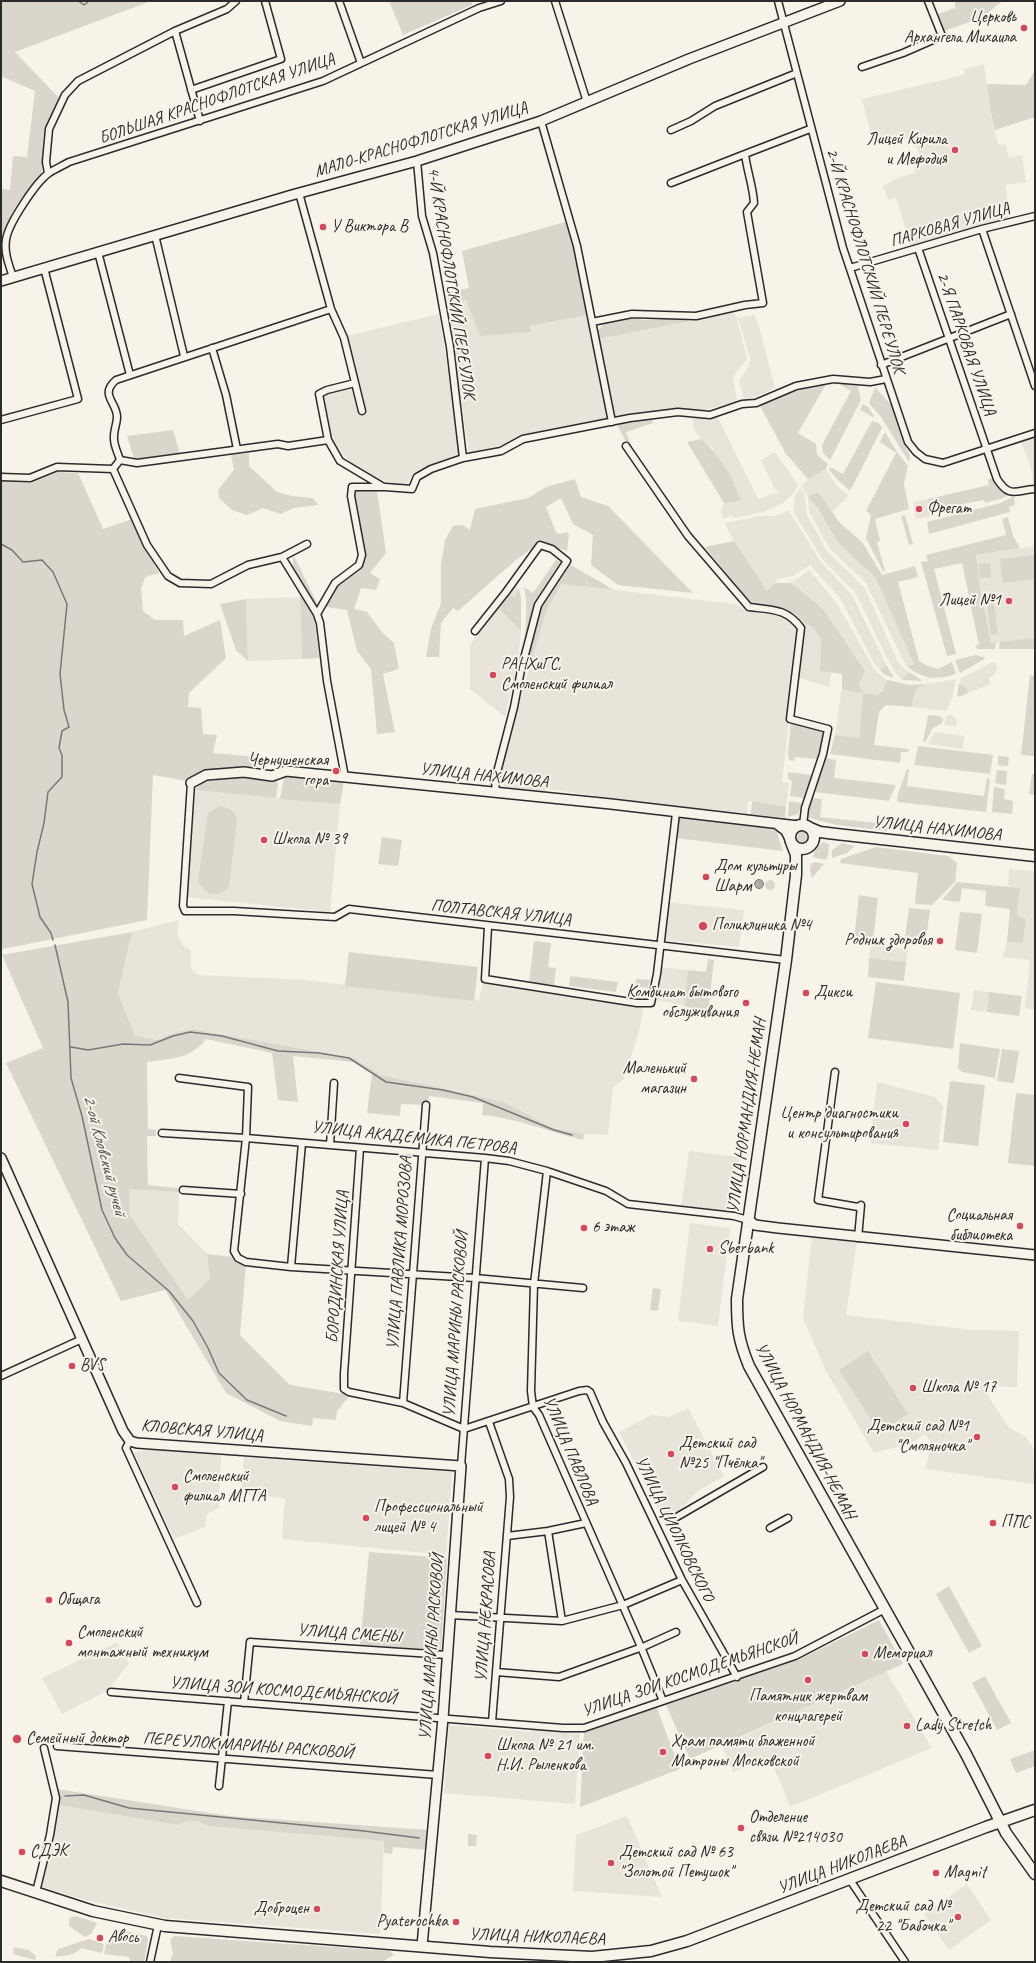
<!DOCTYPE html>
<html>
<head>
<meta charset="utf-8">
<style>
	body { margin:0 }
	#map { position:relative; width:1036px; height:1963px; overflow:hidden; background:#f7f3e8; font-family:Caveat,sans-serif }
	canvas { display:block }
	.frame { position:absolute; inset:0; border:2px solid #2b2b2b; pointer-events:none }
</style>
</head>
<body>
<div id="map">
<canvas width="1036" height="1963"></canvas>
<div class="frame"></div>
</div>
<script>
const ctx = document.querySelector('canvas').getContext('2d');
ctx.lineJoin = 'round';
function fill(path, color) {
  ctx.fillStyle = color;
  ctx.fill(path, 'evenodd');
}
function stroke(path, color, width, dash) {
  ctx.strokeStyle = color;
  ctx.lineWidth = width;
  ctx.lineCap = dash ? 'butt' : 'round';
  ctx.setLineDash(dash || []);
  ctx.stroke(path);
}
function label(font, color, halo, rows, align = 'center') {
  ctx.font = font + ' Caveat,sans-serif';
  ctx.lineWidth = 4;
  ctx.setLineDash([]);
  ctx.textBaseline = 'middle';
  ctx.strokeStyle = halo;
  ctx.fillStyle = color;
  for (const [text, x, y, turn = 0] of rows) {
    ctx.save();
    ctx.translate(x, y);
    ctx.rotate((+turn || 0) * Math.PI / 180);
    ctx.textAlign = isNaN(turn) ? turn : align;
    if (halo) ctx.strokeText(text, 0, 0);
    ctx.fillText(text, 0, 0);
    ctx.restore();
  }
}
fill(new Path2D(`
	M984 64 990 109 998 145 1005 144 1009 158 1022 155 1026 182 1006 185 1008 218 911 247 896 197 888 200 883 186 900 177 915 173 914 169 924 165 913 138 873 143 862 99 964 75V69Z
	M466 300 531 332 530 326 587 315 609 419 469 453 457 376 449 304Z
	M733 312 738 318 754 315 759 326 775 388 756 397 744 400 739 380 749 366 750 358 738 318 737 319 747 359 733 377 737 402 705 410 673 409 616 417 599 339Z
	M439 314 460 453 415 472 404 487 362 474 333 444 323 398 325 393 358 387 347 336Z
	M716 414 758 499 779 492 775 489 761 460 775 452 798 485 793 494 783 503 764 512 734 518 731 515 723 519 721 511 724 503 741 501 736 486 712 448 701 439 694 430 692 415Z
	M1035 437V487L1033 486 1031 468 1021 442Z
	M826 469 836 485 848 495 845 500 832 512 818 492 808 497 817 507 839 544 875 577 914 664 907 666 905 664 866 583 830 549 809 512 808 497 801 486 808 479Z
	M800 488 804 492 807 515 827 551 864 587 899 664 909 672 902 680 892 668 855 592 823 560 794 513 795 497Z
	M928 499 931 516 916 519 913 502Z
	M789 511 821 562 852 595 887 666 880 670 874 663 840 598 810 565 793 576 777 579 774 586 767 591 734 541 725 523 760 516H774Z
	M1035 546V638L991 644 980 587 976 555Z
	M809 570 836 602 872 665 877 672 887 680 884 686V690L878 695 863 693 859 738 835 735 842 689 862 692 797 589 791 583Z
	M513 583 519 588 514 597 507 592Z
	M563 584 735 604 743 609 784 614 799 627 782 782 789 783 786 807 748 801 747 813 633 802 549 789 543 792 505 787 499 780 522 691 547 609Z
	M300 597 302 659 248 661 246 599Z
	M498 608 521 631 518 661 505 717 470 689V646L476 635Z
	M803 622 814 628 821 640 820 671 831 672 829 687 796 677Z
	M994 661 997 667 996 673 989 678 991 684 968 693 965 686 962 687 960 678 980 669Z
	M956 679 953 695 947 711 912 707 913 699 917 688 927 684Z
	M946 715H952L957 721 956 726 944 725Z
	M934 732 964 736 963 749 928 744Z
	M195 790 340 804 330 912 185 897Z
	M1009 869 1035 871V1010L1025 1008 1030 960 1003 957 1007 942 1023 943 1026 919 1017 916 1020 888 1008 886Z
	M667 902 744 910 739 947 663 940Z
	M179 920 177 934 184 947 191 950V968L198 975 306 980 479 1001 483 981 644 1006 639 1031 624 1079 613 1087 608 1135 584 1134 553 1128 504 1102 381 1075 353 1058 192 1029 171 1034 158 1040 135 1036 118 993 132 932Z
	M871 945 908 949 906 962 869 958Z
	M662 967 688 970 684 1006 657 1000Z
	M974 990 989 992 987 1012 971 1010Z
	M877 1082 935 1097 943 1106 938 1150 870 1143Z
	M689 1151 739 1157 732 1215 681 1208Z
	M129 1189 179 1192 178 1224 207 1254 210 1279 188 1300 129 1214Z
	M690 1223 730 1228 718 1326 678 1321Z
	M812 1235 857 1240 846 1315 972 1330 1019 1331 1017 1387 993 1386 985 1391 1009 1428 1026 1437 1033 1448 1035 1484 926 1469 931 1442 925 1434 912 1443 874 1453 826 1371 803 1318Z
	M688 1408 724 1476 698 1491 682 1508 663 1519 619 1432 652 1415 669 1417Z
	M150 1449 221 1455 219 1508 207 1514 205 1527 174 1539 134 1453Z
	M244 1457 452 1472 446 1555 282 1539 285 1498 241 1494Z
	M117 1642 129 1663 108 1690 62 1714 42 1678Z
	M886 1671 932 1748 790 1807 770 1758 733 1772 722 1746Z
	M449 1725 530 1732 534 1728 580 1732 575 1804 444 1793Z
	M59 1805 178 1825 185 1821 201 1822 208 1826 384 1841 380 1934 165 1918 85 1900 40 1886Z
	M627 1816 662 1897 573 1891 576 1835Z
	M967 1884 991 1920 949 1950 924 1914Z`), '#e8e4da');
fill(new Path2D(`
	M1 1H151L15 52 59 98 43 137 42 172 15 207 2 236 1 189 10 190 13 156 27 157 35 91 1 76Z
	M389 1H472V5L403 35Z
	M955 1H1003L981 18 944 31 938 14 955 8Z
	M1035 70V117L995 130 990 109 987 84 1026 85Z
	M565 222 574 247 587 315 530 326 531 332 480 336 466 300 449 304 446 292 469 288 462 251Z
	M629 318 645 320 683 318 689 321 599 339 598 331 603 324Z
	M833 381 851 383 858 386 861 400 830 460 823 453 822 445 851 391Z
	M826 384 798 433 816 444 817 455 828 464 826 469 808 479 786 454 760 406 792 392Z
	M875 387 892 406 903 443 910 455 909 462 881 417 869 403Z
	M863 404 868 407 875 418 860 410Z
	M644 419H652L653 423 626 432 632 447 625 440 617 425 628 421Z
	M872 421 879 423 882 428 850 491 839 481 829 470 830 467 843 474Z
	M173 430 180 454 134 459 127 436Z
	M885 432 897 452 908 466 904 484 909 509 875 519 880 541 877 542 885 571H883L866 538 871 515 866 511 896 453 880 442Z
	M701 439C720 455 734 478 741 501L724 503 687 442Z
	M249 453V466L277 492 292 496 312 498 319 505 294 508 281 514 263 508 247 515 232 510 219 498 218 490 234 470 231 455Z
	M57 472 78 473 103 529 132 519 142 544 159 573 145 577 141 589 143 611 155 620H183L184 636 220 620 226 658 189 693 188 707 201 708 203 734 217 735 213 753 257 757 251 769 195 774 187 781 153 775 147 920 3 949 1 947V481L31 483Z
	M994 478 1002 490 1010 494 1003 498 985 503 984 500 930 510 928 499 989 485 988 479Z
	M575 479 581 497 608 506 693 593 618 585 591 565 593 535 573 524 561 498 546 507 556 532 559 534 567 532 569 535 567 551 542 542 517 559 458 611 453 608 441 623 439 657H426L431 629 441 603V565L445 540 453 526 463 525 470 530 475 509 528 498 546 487Z
	M361 488 377 491 386 553 370 573 380 579 376 590 361 588 354 609 367 612 381 631 394 643 399 669 383 674 395 732 377 734 371 669 357 651 347 610 326 607 322 609 337 585 361 566 365 553 355 496 356 490Z
	M818 492 840 523 862 542 882 575 915 566 918 577 898 582 919 661 928 666 938 669 952 662 956 674C939 680 922 680 907 666L914 664 875 577 839 544 817 507 808 497Z
	M1014 496 1015 505 1009 507 1010 512 929 534 927 522 1001 503Z
	M905 515 913 544 909 545 901 516Z
	M1008 517 1013 536 1020 548 976 555 980 587 991 643H996L995 649H977L975 645H979L962 563 934 569 956 654 947 656 921 562 928 561 926 555 1006 535 1002 519Z
	M734 541 767 591 775 583H791L822 608 865 671 858 684 863 693 878 695 884 690V686L887 680 910 685 927 684 917 688 913 699 912 707 886 705 879 712 874 745 909 749 908 752H901L900 763 830 754 835 735 859 738 863 693 842 689V674L820 671 821 640 814 628 803 622 795 614 783 610 750 603 705 547Z
	M293 554 318 605 316 609 293 571Z
	M1035 555V579L1003 583 1000 559Z
	M556 560 563 563 536 605 524 652H523C525 630 529 608 524 587L533 593Z
	M990 563 991 578H980L979 564Z
	M569 564 614 590 562 584 547 609 532 659 526 661 540 607Z
	M519 588 521 598V631L498 608 507 592 514 597Z
	M303 594 314 614 319 658 302 659 300 597Z
	M246 599 248 661 236 650 220 604Z
	M994 604 998 634 991 635 987 605Z
	M1035 638V649H999L1000 642Z
	M976 655 986 658 960 673 955 660Z
	M887 666 894 678 885 675 880 670Z
	M909 672 923 681 902 680Z
	M1030 675 1035 676V756L1021 755Z
	M961 683 962 687 965 686 968 693 959 697 957 695 959 684Z
	M928 715 939 716 943 718 942 723 932 729 926 741 923 742Z
	M791 721 821 729 824 734 817 759 795 757 794 761 789 760 788 754Z
	M918 746 993 755 990 774 914 765Z
	M998 756 1009 757 1008 766 998 765Z
	M825 758 836 760 834 778 896 785 889 801 815 792Z
	M907 769H909L907 786 984 796 987 778 990 779 986 812 897 802 898 794Z
	M997 770 1007 771 1006 785 995 783Z
	M788 772 812 775 804 798 790 796 792 781 788 779Z
	M1032 774H1035V795L1029 794Z
	M244 775 276 779 278 784 276 798 195 790 207 778Z
	M289 775 344 781 340 804 280 799 284 777Z
	M994 787 1005 789 1004 799 1013 801 1012 814 992 812Z
	M811 798 822 799 820 817 887 824V831L837 825 806 817Z
	M752 801 786 807 785 818 751 814Z
	M789 801 802 803 798 814 788 817Z
	M218 807C228 806 234 810 237 819L229 887C218 899 204 896 198 880L208 813Z
	M680 816 775 827 783 851 675 838 677 820Z
	M794 837a8 8 0 1 1 16 0a8 8 0 1 1-16 0Z
	M382 837 402 840 398 866 378 864Z
	M824 842 829 844 828 857 825 860 813 857C814 851 818 845 824 842Z
	M842 843 855 846 847 853 832 858V850Z
	M876 847 948 856 957 863 955 882 932 905 915 904 918 873 840 863 841 859Z
	M814 862 824 864 812 878 810 871 811 864Z
	M765 885a5 5 0 1 1 10 0a5 5 0 1 1-10 0Z
	M957 882 1020 888 1017 916 1026 919 1023 943 1007 942 1010 909 985 906 986 891 962 888 960 902 942 900Z
	M859 895 878 898 873 940 854 938Z
	M909 908 930 910 925 946 904 944Z
	M960 912 982 914 977 953 955 950Z
	M132 932 118 993 135 1036 158 1040 171 1034 192 1029 353 1058 381 1075 504 1102 553 1128 584 1134 583 1140C550 1132 516 1118 482 1115L483 1103 429 1096 428 1105 401 1104 400 1116 367 1113 372 1074 354 1062 293 1056 298 1102 278 1100 272 1053 206 1039C190 1060 171 1058 147 1062L148 1129 156 1130V1136H147L148 1185 177 1188 179 1192 129 1189V1214L188 1300 210 1279 207 1254 233 1257 246 1265 240 1335 290 1385 350 1395 337 1411 336 1420 313 1418 312 1426 280 1421 226 1393 165 1290 121 1301 6 1063 43 1048 2 955Z
	M534 941 551 943 548 967 556 968 554 985 529 982Z
	M349 952 478 967 474 1001 345 986Z
	M869 958 906 962 904 981 868 977Z
	M708 959 714 960 708 1012 684 1006 688 970 706 972Z
	M570 976 618 982 616 992 569 986Z
	M636 979 650 980 648 988 635 986Z
	M876 982 960 993 953 1049 868 1038Z
	M989 992 1022 996 1019 1016 987 1012Z
	M960 1043 1000 1049 995 1078 962 1072 958 1068Z
	M1002 1049 1019 1051 1014 1083 997 1081Z
	M950 1081 985 1085 978 1146 943 1142Z
	M1016 1093 1035 1095V1166L1008 1163Z
	M653 1288 661 1289 658 1311 650 1310Z
	M868 1351 908 1414 879 1432 839 1370Z
	M369 1552 447 1558 441 1650 360 1645Z
	M949 1586 982 1646 969 1653 936 1594Z
	M879 1620 903 1664 690 1759 666 1705 798 1660Z
	M985 1676 1011 1723 997 1730 972 1683Z
	M656 1706 680 1769 580 1807 584 1731Z
	M1035 1750V1766L1016 1773 1010 1759Z
	M57 1789 229 1816 429 1830V1850L393 1847 392 1854 384 1853V1841L208 1826C199 1820 188 1819 178 1825L59 1805Z
	M468 1834 477 1835 476 1846H468Z
	M76 1916 97 1923 91 1934 85 1937 69 1926V1920L71 1917Z
	M117 1929 147 1936 148 1940 144 1962 130 1961 129 1957 104 1954 106 1944 112 1941V1931Z
	M174 1936 390 1951 394 1955 382 1962H170L173 1954 170 1940Z
	M488 1936 506 1937V1940L488 1939Z
	M89 1939 104 1944 102 1953 81 1948C76 1955 62 1957 55 1956L58 1949Z
	M14 1947 29 1950 36 1956 35 1960 13 1954Z`), '#dad6cc');
const water = new Path2D(`
	M754.5 884a4.5 4.5 0 1 1 9 0a4.5 4.5 0 1 1-9 0Z`);
fill(water, '#afaca4');
stroke(water, '#7a7874', 1);
stroke(new Path2D(`
	M78 1 84 5 89 1
	M1 544 12 550 23 562 42 560 53 572 67 604 60 674 64 710 69 727 62 731 59 748 62 755V777L48 792 44 823 37 852 32 884 40 917 51 933 53 940
	M55 945 68 1002 71 1078 82 1116 102 1210 115 1238 127 1255 169 1291 193 1321 208 1348 219 1373 247 1400 286 1416
	M71 1047 88 1050 123 1044 150 1045 173 1036 190 1032 222 1036 278 1051 319 1053 349 1058 386 1082 443 1090 473 1097 554 1130 572 1135
	M65 1796 84 1795 129 1808 364 1831 419 1838`), '#7a7874', 1.5);
const street = new Path2D(`
	M339 1 361 63
	M555 1 587 102
	M778 1 843 248 908 442 916 452 925 459 943 463 1035 433
	M175 31 200 121
	M862 67 903 53 942 36 928 1
	M191 90 281 59 265 1
	M541 121 577 246 612 422
	M671 130 691 121 715 106 797 73
	M417 161 422 216 433 253 450 347 463 458
	M48 173 46 162 49 129 65 95 78 81 175 31 227 9 236 1
	M671 183 745 154
	M982 229 1035 386
	M155 235 184 356
	M918 248 997 479C1010 499 1016 490 1035 489
	M98 252 130 375
	M850 268 982 229 1035 216
	M13 277C9 265 4 253 6 240 8 224 36 182 49 173 55 169 62 166 69 162L323 81 479 8 501 1
	M331 309 344 338 362 411
	M592 322 632 314 696 316 745 305 763 303 747 212 754 203C753 186 747 171 745 154L810 129
	M212 348 226 395 237 449
	M881 365 1011 314
	M355 383 327 390 319 394 328 440 340 461 382 486
	M1 420 78 399 44 268
	M626 446 688 536 749 607C772 610 786 608 801 628L790 719 828 729 823 754 805 808 803 825
	M120 460 137 463 278 444 288 446 328 440
	M113 469 120 460C118 453 114 446 114 439 113 432 117 424 117 417 117 402 99 395 116 380L331 309 299 193
	M1 477 30 478 57 467 113 469 147 545 168 576 180 583 211 584 248 565 282 557 307 544
	M282 557 317 614 320 623 327 681 345 777
	M317 614 335 583 359 565 362 555 351 496 352 487H385L412 489 417 477 431 469 463 458 501 451 523 439 630 418 678 412 710 415 742 404 756 403 796 386 833 379 870 382 886 379
	M475 631 506 592 540 545 552 549 567 561 538 605 521 670 514 707 495 780 496 793
	M191 783 183 906 185 911H234L335 917 349 909 786 960
	M488 927 485 979 637 1003H651L657 974 676 813
	M835 1072 818 1200 858 1207 861 1205 858 1238
	M179 1078 248 1087 246 1138 234 1251 238 1258 246 1262 291 1267 475 1278 583 1288
	M162 1133 246 1138 485 1158 509 1161 547 1171 606 1191 628 1204 734 1216 748 1220
	M330 1145 334 1083
	M360 1148 344 1374V1389L349 1392 403 1403 464 1429 579 1391 587 1390 590 1392 603 1422 626 1463 682 1580 737 1677
	M547 1171 534 1284 531 1391 533 1407 539 1415 641 1647 663 1701
	M183 1190 241 1194
	M291 1267 302 1143
	M1 1376 82 1339
	M403 1403 426 1105
	M489 1422 509 1479 510 1497 492 1722
	M130 1441 126 1448 197 1603
	M461 1466 485 1158
	M675 1518 763 1467
	M770 1528 788 1518
	M548 1531 562 1621
	M507 1536 548 1531 586 1523
	M450 1615 562 1621 623 1605 682 1580
	M496 1672 559 1677 645 1646 676 1632
	M111 1692 563 1728H584L795 1656 885 1609
	M244 1703 250 1642 447 1655
	M57 1746 438 1775
	M219 1786 228 1701
	M850 1880 905 1962
	M36 1892 50 1835 56 1798 44 1748
	M150 1962 158 1925`);
const secondary = new Path2D(`
	M1 281 292 195 417 161 541 121 689 59 840 1
	M191 783 206 775 244 772 272 776 286 771 611 804 798 826
	M777 824 786 831 790 839
	M1 1158 123 1431 130 1441 137 1443 461 1466 443 1718 422 1946
	M748 1220 755 1225 778 1228 1035 1255`);
const primary = new Path2D(`
	M790 837a12 12 0 1 1 24 0a12 12 0 1 1-24 0Z
	M808 827 820 832 836 834 1035 856
	M791 842 796 855V875L786 960 737 1299C737 1328 738 1339 749 1366L966 1754 1006 1833 1035 1874
	M1 1881 93 1911 165 1926 490 1952 592 1957 651 1951 687 1941 986 1827 1035 1810`);
stroke(street, '#2b2b2b', 9);
stroke(secondary, '#2b2b2b', 12);
stroke(primary, '#2b2b2b', 13);
stroke(street, '#f7f3e8', 6);
stroke(secondary, '#f7f3e8', 9);
stroke(primary, '#f7f3e8', 10);
for (const [x, y, r, color] of [
	[1024,28,4,"#d1495b"],
	[955,150,4,"#d1495b"],
	[323,227,4,"#d1495b"],
	[919,509,4,"#d1495b"],
	[1009,601,4,"#d1495b"],
	[493,675,4,"#d1495b"],
	[336,771,4,"#d1495b"],
	[264,840,4,"#d1495b"],
	[706,877,4,"#d1495b"],
	[703,926,5,"#d1495b"],
	[940,941,4,"#d1495b"],
	[806,993,4,"#d1495b"],
	[746,1003,4,"#d1495b"],
	[694,1079,4,"#d1495b"],
	[906,1124,4,"#d1495b"],
	[1020,1226,4,"#d1495b"],
	[584,1228,4,"#d1495b"],
	[710,1249,4,"#d1495b"],
	[72,1366,4,"#d1495b"],
	[913,1388,4,"#d1495b"],
	[977,1437,4,"#d1495b"],
	[671,1454,4,"#d1495b"],
	[175,1487,4,"#d1495b"],
	[366,1518,4,"#d1495b"],
	[993,1523,4,"#d1495b"],
	[49,1600,4,"#d1495b"],
	[69,1643,4,"#d1495b"],
	[865,1654,4,"#d1495b"],
	[808,1680,4,"#d1495b"],
	[907,1726,4,"#d1495b"],
	[17,1739,5,"#d1495b"],
	[663,1752,4,"#d1495b"],
	[488,1756,4,"#d1495b"],
	[741,1828,4,"#d1495b"],
	[22,1852,4,"#d1495b"],
	[611,1863,4,"#d1495b"],
	[936,1873,4,"#d1495b"],
	[317,1909,4,"#d1495b"],
	[958,1917,4,"#d1495b"],
	[456,1922,4,"#d1495b"],
	[100,1938,4,"#d1495b"]
]) {
  const dot = new Path2D();
  dot.arc(x, y, r, 0, 2 * Math.PI);
  ctx.fillStyle = color;
  ctx.fill(dot);
  stroke(dot, '#f7f3e8', 1.5);
}
label('17px', '#2b2b2b', '#f7f3e8', [
	["Церковь",1016,18,"right"],
	["Архангела Михаила",1016,38,"right"],
	["Лицей Кирила",947,140,"right"],
	["и Мефодия",947,160,"right"],
	["У Виктора В",331,227],
	["Фрегат",927,509],
	["Лицей №1",1001,601,"right"],
	["РАНХиГС,",501,665],
	["Смоленский филиал",501,685],
	["Чернушенская",328,761,"right"],
	["гора",328,781,"right"],
	["Школа № 39",272,840],
	["Дом культуры",714,867],
	["Шарм",714,887],
	["Поликлиника №4",712,926],
	["Родник здоровья",932,941,"right"],
	["Комбинат бытового",738,993,"right"],
	["обслуживания",738,1013,"right"],
	["Дикси",814,993],
	["Маленький",686,1069,"right"],
	["магазин",686,1089,"right"],
	["Центр диагностики",898,1114,"right"],
	["и консультирования",898,1134,"right"],
	["Социальная",1012,1216,"right"],
	["библиотека",1012,1236,"right"],
	["6 этаж",592,1228],
	["Sberbank",718,1249],
	["BVS",80,1366],
	["Школа № 17",921,1388],
	["Детский сад №1",969,1427,"right"],
	["\"Смоляночка\"",969,1447,"right"],
	["Детский сад",679,1444],
	["№25 \"Пчёлка\"",679,1464],
	["Смоленский",183,1477],
	["филиал МГТА",183,1497],
	["Профессиональный",374,1508],
	["лицей № 4",374,1528],
	["ППС",1001,1523],
	["Общага",57,1600],
	["Смоленский",77,1633],
	["монтажный техникум",77,1653],
	["Мемориал",873,1654],
	["Памятник жертвам",808,1697,"center"],
	["концлагерей",808,1717,"center"],
	["Lady Stretch",915,1726],
	["Семейный доктор",26,1739],
	["Храм памяти блаженной",671,1742],
	["Матроны Московской",671,1762],
	["Школа № 21 им.",496,1746],
	["Н.И. Рыленкова",496,1766],
	["Отделение",749,1818],
	["связи №214030",749,1838],
	["СДЭК",30,1852],
	["Детский сад № 63",619,1853],
	["\"Золотой Петушок\"",619,1873],
	["Magnit",944,1873],
	["Детский сад №",950,1907,"right"],
	["22 \"Бабочка\"",950,1927,"right"],
	["Доброцен",309,1909,"right"],
	["Pyaterochka",448,1922,"right"],
	["Авось",108,1938]
], 'left');
label('17px', '#2b2b2b', '#f7f3e8', [
	["БОЛЬШАЯ КРАСНОФЛОТСКАЯ УЛИЦА",217,99,-19],
	["МАЛО-КРАСНОФЛОТСКАЯ УЛИЦА",421,140,-17],
	["ПАРКОВАЯ УЛИЦА",950,225,-16],
	["2-Й КРАСНОФЛОТСКИЙ ПЕРЕУЛОК",865,261,73],
	["4-Й КРАСНОФЛОТСКИЙ ПЕРЕУЛОК",451,283,81],
	["2-Я ПАРКОВАЯ УЛИЦА",966,344,71],
	["УЛИЦА НАХИМОВА",484,776,6],
	["УЛИЦА НАХИМОВА",937,829,6],
	["ПОЛТАВСКАЯ УЛИЦА",501,913,6],
	["УЛИЦА НОРМАНДИЯ-НЕМАН",747,1116,-82],
	["УЛИЦА АКАДЕМИКА ПЕТРОВА",414,1138,6],
	["УЛИЦА ПАВЛИКА МОРОЗОВА",400,1253,-86],
	["БОРОДИНСКАЯ УЛИЦА",338,1267,-86],
	["УЛИЦА МАРИНЫ РАСКОВОЙ",456,1324,-86],
	["КЛОВСКАЯ УЛИЦА",202,1431,5],
	["УЛИЦА НОРМАНДИЯ-НЕМАН",805,1431,62],
	["УЛИЦА ПАВЛОВА",570,1451,67],
	["УЛИЦА ЦИОЛКОВСКОГО",674,1529,64],
	["УЛИЦА НЕКРАСОВА",486,1617,-86],
	["УЛИЦА СМЕНЫ",349,1634,4],
	["УЛИЦА МАРИНЫ РАСКОВОЙ",432,1647,-86],
	["УЛИЦА ЗОИ КОСМОДЕМЬЯНСКОЙ",690,1675,-19],
	["УЛИЦА ЗОИ КОСМОДЕМЬЯНСКОЙ",283,1691,4],
	["ПЕРЕУЛОК МАРИНЫ РАСКОВОЙ",248,1746,4],
	["УЛИЦА НИКОЛАЕВА",842,1865,-21],
	["УЛИЦА НИКОЛАЕВА",537,1937,2]
]);
label('italic 18px', '#53524f', '#f7f3e8', [
	["2-ой Кловский ручей",104,1155,75]
]);
</script>
</body>
</html>
